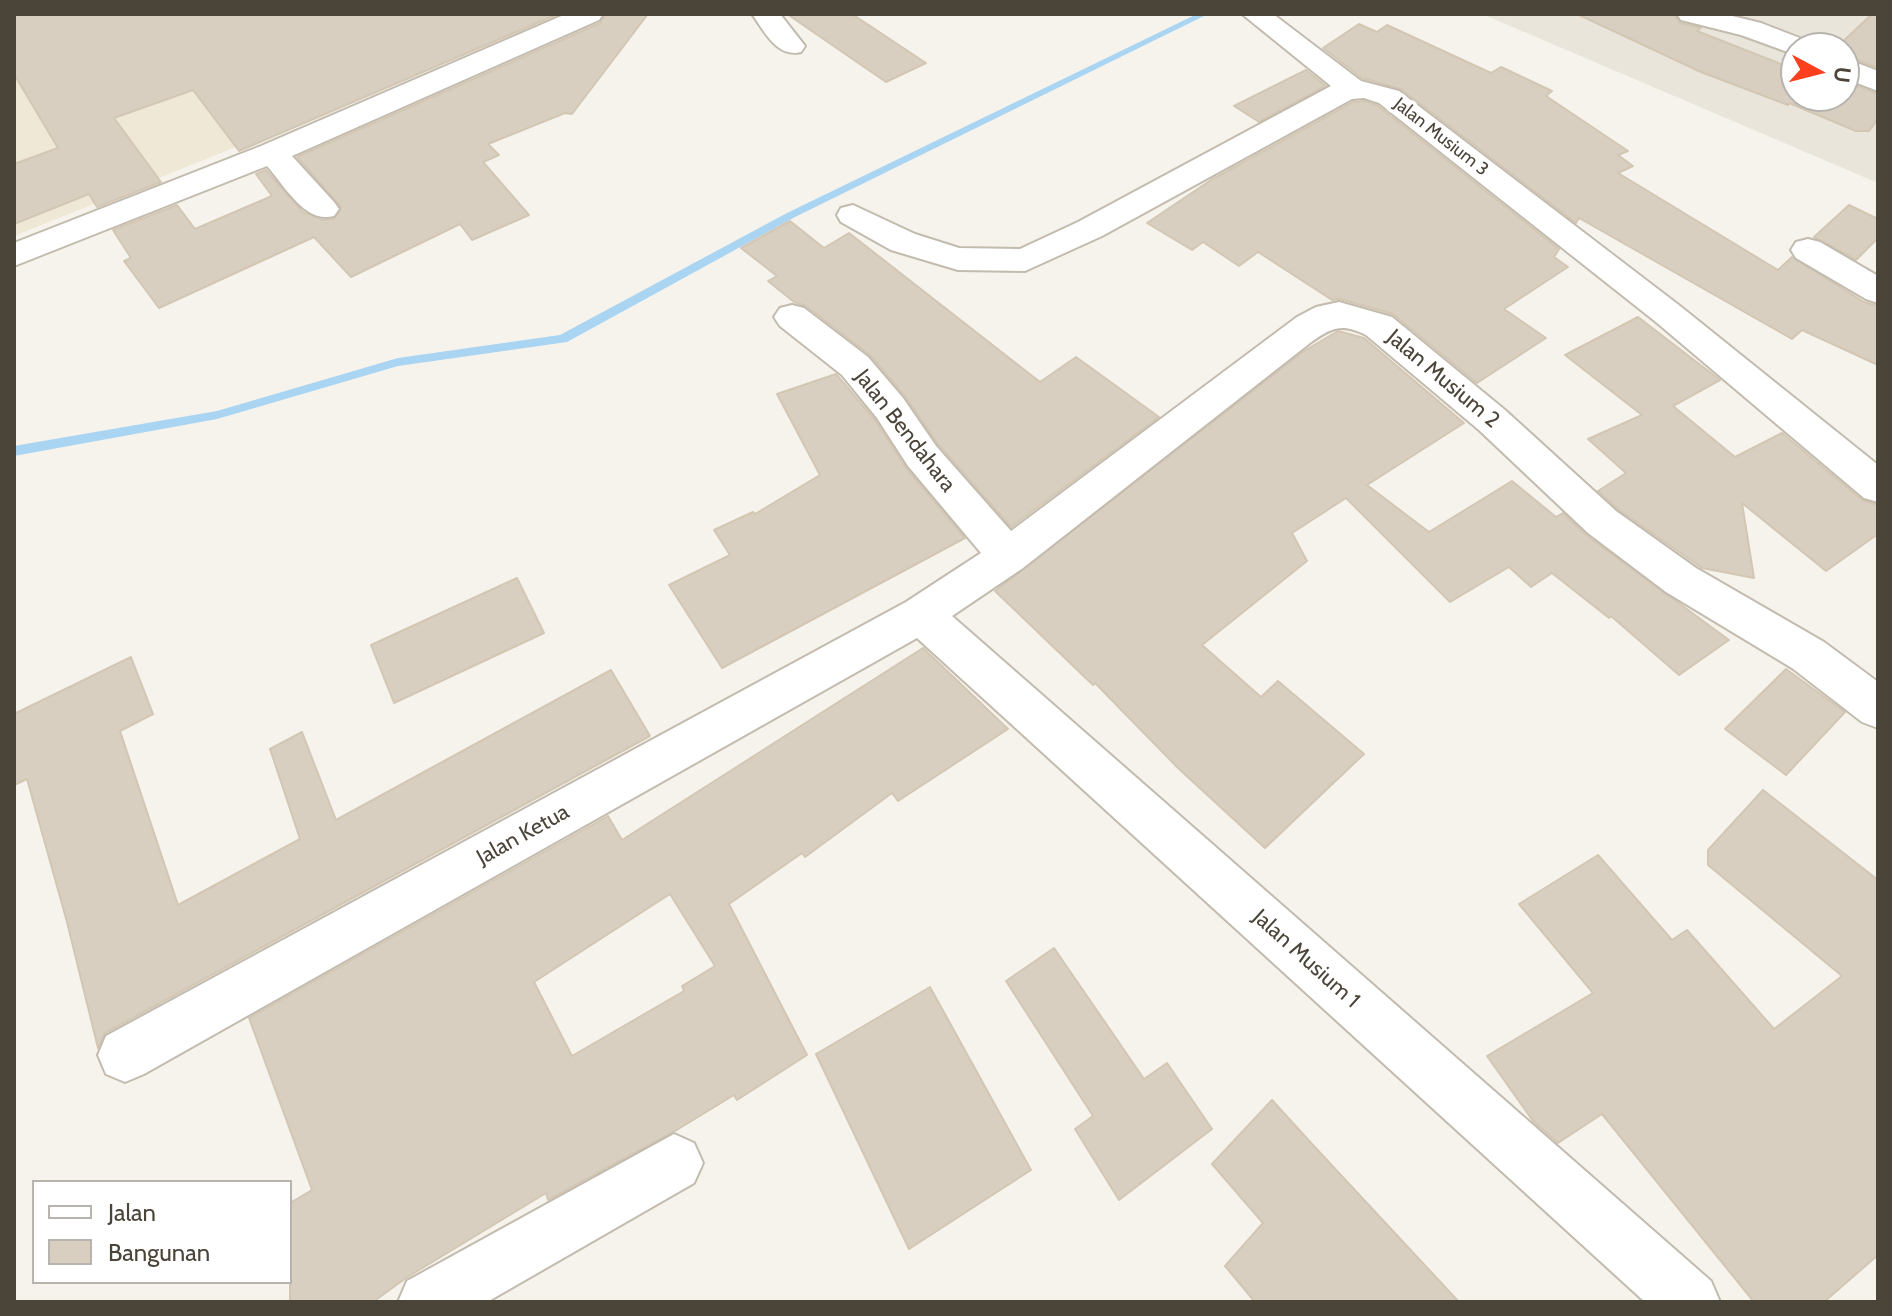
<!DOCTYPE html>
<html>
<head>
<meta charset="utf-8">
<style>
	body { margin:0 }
	#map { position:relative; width:1892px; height:1316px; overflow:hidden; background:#f6f3ec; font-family:Cabin,sans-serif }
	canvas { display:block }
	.frame { position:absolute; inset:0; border:16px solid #4b4439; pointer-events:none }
	.legend { position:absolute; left:32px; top:1180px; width:260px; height:104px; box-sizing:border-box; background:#fff; border:2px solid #b7b4b0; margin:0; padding:10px 14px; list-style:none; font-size:24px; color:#4b4439 }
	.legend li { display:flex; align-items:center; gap:16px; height:40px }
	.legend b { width:40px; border:2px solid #b7b4b0 }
	.north { position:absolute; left:1780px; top:32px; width:80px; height:80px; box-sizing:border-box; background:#fff; border:2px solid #b7b4b0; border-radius:50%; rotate:97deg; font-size:22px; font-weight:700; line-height:32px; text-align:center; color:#4b4439 }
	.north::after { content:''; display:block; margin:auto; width:28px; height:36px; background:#fc3f1d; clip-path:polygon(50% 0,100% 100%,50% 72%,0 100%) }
</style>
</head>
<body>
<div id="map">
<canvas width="1892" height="1316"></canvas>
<div class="frame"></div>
<ul class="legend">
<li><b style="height:10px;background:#fff"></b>Jalan</li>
<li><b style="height:22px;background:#d8cfc1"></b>Bangunan</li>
</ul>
<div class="north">U</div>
</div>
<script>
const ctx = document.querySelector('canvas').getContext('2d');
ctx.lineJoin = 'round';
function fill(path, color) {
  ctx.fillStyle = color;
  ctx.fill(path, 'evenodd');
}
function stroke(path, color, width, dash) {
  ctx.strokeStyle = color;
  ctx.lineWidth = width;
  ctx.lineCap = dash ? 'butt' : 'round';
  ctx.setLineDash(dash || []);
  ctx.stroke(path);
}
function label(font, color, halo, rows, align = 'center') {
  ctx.font = font + ' Cabin,sans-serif';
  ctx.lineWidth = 7;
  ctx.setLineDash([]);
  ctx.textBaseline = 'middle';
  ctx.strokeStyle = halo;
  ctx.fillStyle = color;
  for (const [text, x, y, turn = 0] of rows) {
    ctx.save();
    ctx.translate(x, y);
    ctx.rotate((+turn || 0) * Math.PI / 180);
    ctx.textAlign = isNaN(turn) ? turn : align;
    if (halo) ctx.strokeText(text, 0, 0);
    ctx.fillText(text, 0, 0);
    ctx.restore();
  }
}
fill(new Path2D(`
	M1482 14H1878V183ZM1796 48H1844V96H1796Z`), '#eae5da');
fill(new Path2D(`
	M14 14H568L14 236Z`), '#efe8d6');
fill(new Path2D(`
	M1197 14H1208L795 217 567 342 398 366 217 419 14 456V446L217 411 398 358 560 335 787 213Z`), '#a9d4f2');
const building = new Path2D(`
	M14 14H558L239 151 193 90 114 118 161 182 97 207 89 194 14 224V164L58 148 14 74Z
	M606 14H648L572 114 565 113 488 144 499 155 483 162 529 215 472 240 460 224 351 277 314 237 159 308 124 261 131 258 113 230 177 205 195 229 272 196 256 174 266 170 303 212 323 220 334 219 341 207 297 157 600 23Z
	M787 14H852L926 63 886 82Z
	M1577 14H1674L1680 23 1701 28 1697 31 1796 70V96H1844V81L1878 94V119L1869 131H1856L1789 103 1788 105 1701 72Z
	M1872 14H1878V68L1844 55V48H1836Z
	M1359 24 1377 32 1387 25 1491 73 1501 67 1552 91 1546 96 1628 151 1618 155 1633 166 1618 173 1778 270 1792 257 1864 302 1878 306V365L1802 330 1792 339 1579 218 1576 223 1401 89 1362 78 1323 48Z
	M1306 70 1326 86 1259 122 1234 106Z
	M1364 101 1378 106 1559 249 1554 257 1568 267 1504 309 1546 338 1477 383 1393 314 1340 299 1332 300 1258 252 1239 266 1203 242 1192 250 1147 223 1211 180 1353 102Z
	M1849 205 1878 219V238L1856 260 1814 237Z
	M790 221 824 248 849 233 1040 382 1076 357 1159 417 1011 527 938 444 905 396 870 355 806 306 794 302 768 281 777 276 741 248Z
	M1638 317 1720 380 1673 406 1735 457 1782 433 1862 500 1878 505V534L1826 571 1742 503 1754 578 1702 568 1618 509 1598 491 1626 473 1588 439 1642 415 1565 355Z
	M1338 331 1364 338 1464 423 1367 485 1429 532 1512 481 1556 517 1563 513 1586 535 1729 640 1679 675 1611 616 1609 618 1552 573 1531 587 1509 567 1450 602 1346 498 1292 533 1307 561 1202 645 1261 697 1278 681 1364 754 1265 848 1179 769 1095 683 1093 685 995 591 1304 351Z
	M836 374 875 420 906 468 965 538 722 668 669 585 730 555 714 530 753 512 755 514 820 475 777 394Z
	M517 578 544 633 394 703 371 645Z
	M923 648 1008 729 898 801 892 793 805 857 802 853 729 904 807 1055 737 1100 734 1095 675 1131 548 1200 546 1193 406 1278 373 1302H290V1203L312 1190 249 1018 608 816 622 840ZM670 894 715 966 682 986 684 991 572 1056 534 982Z
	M131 657 153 714 120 731 178 905 300 839 270 749 302 732 336 820 611 670 650 736 105 1033 98 1048 67 922 27 779 14 785V714Z
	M1786 669 1845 712 1786 775 1725 729Z
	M1763 790 1878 880V1255L1824 1302H1754L1602 1114 1558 1143 1533 1121 1487 1056 1593 993 1519 904 1598 855 1672 940 1687 930 1774 1029 1842 976 1708 865V850Z
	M1054 948 1144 1079 1167 1063 1212 1129 1119 1200 1075 1129 1093 1116 1006 981Z
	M930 987 1031 1170 909 1249 816 1054Z
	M1272 1100 1312 1144 1459 1302H1255L1225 1266 1263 1223 1212 1164Z`);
fill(building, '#d8cfc1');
stroke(building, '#d3c7b4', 2);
const minor = new Path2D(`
	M566 14H603L599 20 292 156 334 202 339 209 334 216C305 224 285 186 267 166L14 266V243L261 146Z
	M752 14H780L805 46 801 52C777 58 765 32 752 14Z
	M1242 14H1273L1361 81 1399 91 1680 306 1878 465V502L1864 498 1656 322 1379 103 1364 98 1352 99 1102 236 1025 271 958 270 891 250 841 222 837 215 841 208 853 205 915 234 959 248 1020 249 1078 222 1331 86Z
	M1677 14H1724L1761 23 1810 42 1814 48H1796V55L1741 35 1681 20Z
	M1844 58 1878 71V91L1844 78Z
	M1808 239 1820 242 1878 276V303L1866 299 1796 258 1791 250 1796 242Z
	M1339 302 1392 317 1505 410 1616 511 1696 568 1824 642 1878 682V728L1862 722 1792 668 1666 592 1588 533 1479 430 1366 335C1342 323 1332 327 1310 343L1023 568 952 616 1711 1281 1720 1302H1645L917 638 144 1074 125 1082 106 1074 98 1055 106 1036 906 602 981 553 908 466 877 418 842 375 780 326 774 317 780 308 792 305 804 308 868 357 903 398 936 446 1011 531 1297 317 1316 307Z
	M674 1134 694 1143 703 1163 694 1183 487 1302H398L407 1281Z`);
stroke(minor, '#c2bbae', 4);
fill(minor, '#fff');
label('18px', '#4b4439', '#fff', [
	["Jalan Musium 3",1441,137,38]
]);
label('22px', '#4b4439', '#fff', [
	["Jalan Musium 2",1443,379,40],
	["Jalan Bendahara",905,431,52],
	["Jalan Ketua",523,835,-29],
	["Jalan Musium 1",1306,959,42]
]);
</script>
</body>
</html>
